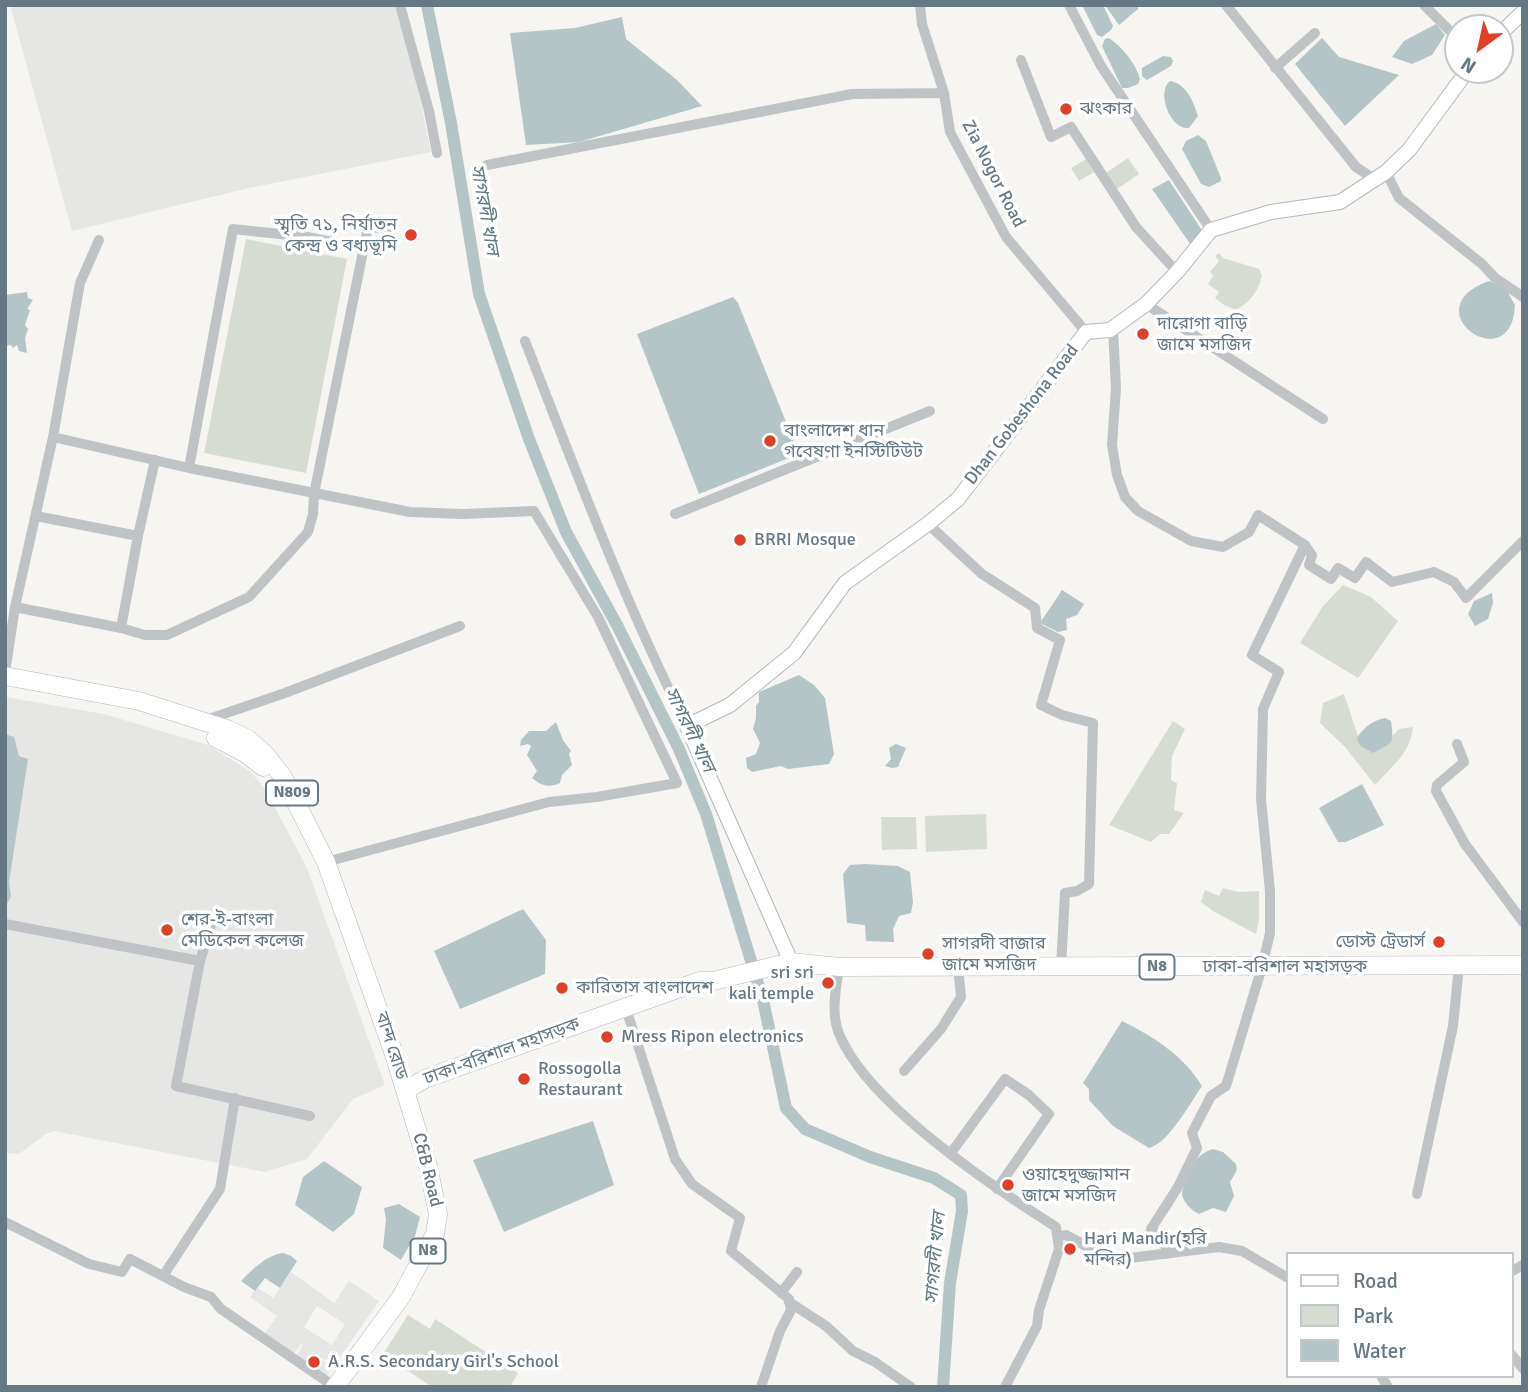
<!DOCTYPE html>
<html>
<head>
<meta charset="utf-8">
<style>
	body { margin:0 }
	#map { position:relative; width:1528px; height:1392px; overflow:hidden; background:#f6f5f2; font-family:Signika,sans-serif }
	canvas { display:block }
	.frame { position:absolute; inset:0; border:7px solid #657883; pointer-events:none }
	.legend { position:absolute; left:1286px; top:1252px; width:228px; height:126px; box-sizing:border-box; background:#fff; border:2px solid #c1c9cd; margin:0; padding:9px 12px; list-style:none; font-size:21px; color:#657883 }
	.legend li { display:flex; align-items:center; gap:14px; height:35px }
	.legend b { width:35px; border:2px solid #c1c9cd }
	.north { position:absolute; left:1444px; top:14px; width:70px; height:70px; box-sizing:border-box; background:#fff; border:2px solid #c1c9cd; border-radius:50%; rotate:213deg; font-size:19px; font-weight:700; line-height:28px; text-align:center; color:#657883 }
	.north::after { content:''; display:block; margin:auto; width:24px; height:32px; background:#e04027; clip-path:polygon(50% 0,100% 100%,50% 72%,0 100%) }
</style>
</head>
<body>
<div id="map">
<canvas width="1528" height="1392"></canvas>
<div class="frame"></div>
<ul class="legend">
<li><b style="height:9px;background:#fff"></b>Road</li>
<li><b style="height:19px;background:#d7dcd3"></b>Park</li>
<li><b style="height:19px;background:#b5c4c6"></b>Water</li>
</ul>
<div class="north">N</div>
</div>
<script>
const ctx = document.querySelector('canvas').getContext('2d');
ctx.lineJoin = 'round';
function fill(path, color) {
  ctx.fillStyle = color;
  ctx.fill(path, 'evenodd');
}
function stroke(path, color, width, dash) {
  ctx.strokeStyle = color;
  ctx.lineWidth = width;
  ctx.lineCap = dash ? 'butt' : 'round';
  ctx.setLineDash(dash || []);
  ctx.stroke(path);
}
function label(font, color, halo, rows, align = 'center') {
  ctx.font = font + ' Signika,"Noto Sans Bengali",sans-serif';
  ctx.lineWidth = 7;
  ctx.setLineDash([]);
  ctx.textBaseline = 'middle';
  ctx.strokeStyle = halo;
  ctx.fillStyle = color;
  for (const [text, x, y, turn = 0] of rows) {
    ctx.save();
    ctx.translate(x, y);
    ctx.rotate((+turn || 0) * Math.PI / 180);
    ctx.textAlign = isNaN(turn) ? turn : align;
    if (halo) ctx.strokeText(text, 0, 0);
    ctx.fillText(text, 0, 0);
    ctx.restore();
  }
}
fill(new Path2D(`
	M10 5H397L415 75 431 152 249 188 72 231Z
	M5 697 104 714 208 745 251 772 265 789 307 868 385 1085 353 1099 307 1159 265 1172 54 1131 46 1134 19 1154 5 1153Z
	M291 1272 334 1303 349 1281 379 1301 334 1366 308 1349 333 1368 325 1378 296 1356 303 1345 301 1344 293 1355 264 1335 277 1316 250 1297 257 1287 273 1298ZM317 1306 345 1324 332 1345 304 1327Z`), '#e6e7e5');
fill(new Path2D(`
	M1128 158 1139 174 1117 189 1106 173Z
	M1086 159 1094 172 1079 181 1071 168Z
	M246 239 347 259 306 473 204 453Z
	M1219 253 1223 258 1259 269 1262 275C1259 291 1250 302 1236 310L1224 305 1215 298 1219 292 1208 284 1213 276 1210 272 1219 261 1215 256Z
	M1343 585 1371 597 1398 621 1358 678 1300 643 1323 606Z
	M1344 694 1361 745 1382 747 1399 729 1413 727C1411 752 1392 767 1375 785L1345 747 1320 723 1323 703Z
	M1173 721 1185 729 1172 756 1171 780 1177 783 1174 810 1184 813 1169 834H1160L1151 842 1109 825Z
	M986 814 987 849 926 852 925 816Z
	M881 817H916L917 849 882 850Z
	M1223 888 1238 892 1259 891V919L1256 934 1213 911 1201 902 1205 890 1219 896Z
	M408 1315 430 1329 435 1319 518 1373 510 1387H432L383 1354Z`), '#d7dcd3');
fill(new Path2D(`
	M1082 5H1103L1113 26 1111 30 1102 37 1097 35Z
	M1105 5H1138V9L1119 25Z
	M622 17 626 39 677 80 702 106 579 142 526 145 510 33 575 28Z
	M1436 24 1445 35 1432 55 1412 64 1392 57 1404 41Z
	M1109 38C1123 48 1135 62 1140 79L1138 84 1128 88H1122L1102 46 1105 39Z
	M1322 38 1339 57 1399 75 1345 126 1295 64Z
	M1163 56 1171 57 1173 61 1171 66 1147 80 1142 76V68Z
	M1170 81C1187 84 1193 101 1198 116L1189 128C1170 130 1156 92 1170 81Z
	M1198 135 1206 141 1221 178V181L1209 187 1201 184 1182 149 1186 141Z
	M1169 180 1203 232 1191 245 1152 189Z
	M1489 281 1505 287 1515 305C1512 381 1410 309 1489 281Z
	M27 292 28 298 33 300 27 309 30 310 25 325 28 329 25 338 27 353 19 351 17 345 13 348 11 345 5 346V295Z
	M733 297 738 303 799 454 699 494 637 334Z
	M1062 590 1084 604 1077 615 1066 619 1067 630 1058 632 1040 623Z
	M1492 593 1493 603 1488 619 1475 626 1468 614 1474 601Z
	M799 675 814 685 825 698 834 754 829 764 788 769 781 766 752 772 747 768 746 758 756 754 760 743 753 729 756 718V706L759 702V692Z
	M1385 718 1391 721C1394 746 1394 741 1373 753 1365 747 1359 749 1357 738 1364 727 1372 721 1385 718Z
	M556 722 563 740 571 751 569 754 572 765 562 775 560 783C548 788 542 786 532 778L537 771 527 755 531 746 528 744 520 746 521 740 529 731H546Z
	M5 734 14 737 19 756 28 759 9 882 11 896 5 908Z
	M896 744 906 748 898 767 892 768 885 766 891 759 889 748Z
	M1362 784 1384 825 1346 842H1338L1319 808Z
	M864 864 898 866 910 872 913 902 911 913 899 916 893 929 894 942 866 941 865 925 847 923 843 874 850 865Z
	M523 909 546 940 545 974 460 1009 434 951Z
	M1122 1021C1154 1037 1183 1055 1202 1086 1191 1102 1168 1144 1149 1148L1113 1126 1089 1100V1089L1083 1083Z
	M593 1121 614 1185 504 1232 473 1160Z
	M1213 1149 1223 1152 1236 1164 1237 1170 1230 1182 1234 1196 1226 1212 1213 1208 1199 1214C1192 1211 1181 1200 1182 1192 1188 1173 1193 1155 1213 1149Z
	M324 1161 362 1187 354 1214 333 1232 295 1205 303 1177Z
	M399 1204 420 1217 415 1236 401 1260 383 1248 386 1219 384 1208Z
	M283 1253 291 1256 297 1261 280 1288 265 1278 255 1291 241 1281C252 1270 266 1255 283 1253Z`), '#b5c4c6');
stroke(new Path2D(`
	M427 5 451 123 479 294 529 439 566 532 618 627 679 749 706 814 763 1000 786 1108 805 1129 870 1157 934 1178 961 1195 962 1211 950 1283 943 1387`), '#b5c4c6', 12);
const secondary = new Path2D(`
	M1500 34 1523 12
	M791 962 687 726 730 705 794 653 845 583 929 523 958 499 1086 332 1110 330 1146 304 1177 272 1211 230 1271 212 1340 202 1386 172 1409 150 1468 70`);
const highway = new Path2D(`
	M5 676 139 701 227 729 248 739 265 754 283 777 326 862 394 1054 428 1166 438 1214 435 1234 401 1297 335 1387
	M216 738 245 753 263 767
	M406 1093 409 1088 427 1078 700 981H713L791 962 839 967 1523 965`);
stroke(secondary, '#b3b9bd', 16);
stroke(highway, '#b2b6b9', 19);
stroke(new Path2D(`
	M400 5 429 111 437 153
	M920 5 922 24 944 93 950 132 1006 237 1086 332
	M1069 5 1101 66 1211 230
	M1226 5 1356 167 1374 179
	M1424 5 1458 39
	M1021 60 1051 137 1071 127 1136 227 1177 272
	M1275 68 1315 33
	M487 165 852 94 944 93
	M1386 172 1399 198 1482 264 1495 278 1523 297
	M1146 304 1323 419
	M1113 328 1116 388 1112 445 1117 475 1125 497 1138 511 1191 541 1223 547 1249 532 1258 515 1305 545
	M525 341C576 471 624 601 687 726
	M53 437 80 283 99 240
	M189 468 233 229 307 237 364 248
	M675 514 930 411
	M928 524 982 574 1035 608 1037 628 1060 640 1041 705 1062 715 1093 723 1089 884 1077 891 1065 893 1061 967
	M138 536 155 460
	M15 607 53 437 189 468 410 512 463 514 534 511 598 617 677 783 597 797 549 802 326 862
	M121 628 145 635H167L249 597 308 532 313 514 314 494 368 227 393 229
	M5 673 15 607 121 628 138 536 36 516
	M203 721 285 693 460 626
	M1457 744 1464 762 1437 785 1436 791 1465 844 1523 922
	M214 915 200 961 176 1086 310 1116
	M5 924 200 961
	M839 967C836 990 830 1014 840 1036 869 1104 993 1187 1056 1227L1059 1249 1039 1310 1037 1326 1005 1387
	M628 1015 675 1159 692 1184 740 1218 731 1251 789 1299 791 1310 780 1331 761 1387
	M904 1071 941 1029 961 997 958 967
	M951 1153 1005 1079 1029 1095 1049 1114 997 1189
	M1417 1194 1453 1026 1459 966
	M5 1222 89 1264 122 1272 130 1259 184 1287 211 1297 221 1309 335 1387
	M1058 1237 1066 1235 1115 1262 1122 1259 1219 1247 1242 1251 1288 1278
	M1166 1254 1165 1237 1151 1229 1178 1187 1197 1148 1192 1133 1211 1096 1226 1086 1262 967 1270 933V891L1261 799 1263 709 1279 672 1252 655 1305 545 1312 555 1309 565 1331 579 1338 568 1355 578 1366 562 1392 582 1434 572 1454 582 1466 598 1523 541
	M1512 1271 1523 1265
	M163 1276 220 1189 235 1098
	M781 1293 797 1272
	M789 1302 826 1326 853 1351 875 1362 911 1387
	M1512 1355 1523 1369
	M1381 1376 1388 1387`), '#bfc3c6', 10);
stroke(secondary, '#fff', 14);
stroke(highway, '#fff', 18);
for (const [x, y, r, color] of [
	[1066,109,7,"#e04027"],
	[411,235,7,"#e04027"],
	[1143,334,7,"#e04027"],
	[770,441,7,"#e04027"],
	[740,540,7,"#e04027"],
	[167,930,7,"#e04027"],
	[1439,942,7,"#e04027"],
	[928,954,7,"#e04027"],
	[828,983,7,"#e04027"],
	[562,988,7,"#e04027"],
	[607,1037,7,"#e04027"],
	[524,1079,7,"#e04027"],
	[1008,1185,7,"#e04027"],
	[1070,1249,7,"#e04027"],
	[314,1362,7,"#e04027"]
]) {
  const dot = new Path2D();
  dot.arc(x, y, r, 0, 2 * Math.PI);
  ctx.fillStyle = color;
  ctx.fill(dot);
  stroke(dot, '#fff', 2.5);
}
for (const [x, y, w] of [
	[292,793,52],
	[1157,967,35],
	[428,1251,35]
]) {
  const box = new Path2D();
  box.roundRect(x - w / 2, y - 12.5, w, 25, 5);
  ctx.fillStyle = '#fff';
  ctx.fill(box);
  stroke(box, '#657883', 2);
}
label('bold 16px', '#657883', null, [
	["N809",292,793],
	["N8",1157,967],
	["N8",428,1251]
]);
label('18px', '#657883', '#fff', [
	["ঝংকার",1080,109],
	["স্মৃতি ৭১, নির্যাতন",397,225,"right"],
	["কেন্দ্র ও বধ্যভূমি",397,246,"right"],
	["দারোগা বাড়ি",1157,324],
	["জামে মসজিদ",1157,345],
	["বাংলাদেশ ধান",784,431],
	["গবেষণা ইনস্টিটিউট",784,452],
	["BRRI Mosque",754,540],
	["শের-ই-বাংলা",181,920],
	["মেডিকেল কলেজ",181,941],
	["ডোস্ট ট্রেডার্স",1425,942,"right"],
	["সাগরদী বাজার",942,944],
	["জামে মসজিদ",942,965],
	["sri sri",814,973,"right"],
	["kali temple",814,994,"right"],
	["কারিতাস বাংলাদেশ",576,988],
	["Mress Ripon electronics",621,1037],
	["Rossogolla",538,1069],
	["Restaurant",538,1090],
	["ওয়াহেদুজ্জামান",1022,1175],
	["জামে মসজিদ",1022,1196],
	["Hari Mandir(হরি",1084,1239],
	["মন্দির)",1084,1260],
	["A.R.S. Secondary Girl's School",328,1362]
], 'left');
label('18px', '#657883', '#fff', [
	["Zia Nogor Road",993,174,63],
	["Dhan Gobeshona Road",1022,415,-52],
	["ঢাকা-বরিশাল মহাসড়ক",1285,967],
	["বান্দ রোড",391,1046,72],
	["ঢাকা-বরিশাল মহাসড়ক",502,1052,-20],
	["C&B Road",427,1170,76]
]);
label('italic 19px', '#607a7f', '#fff', [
	["সাগরদী খাল",484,210,80],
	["সাগরদী খাল",689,730,64],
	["সাগরদী খাল",936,1258,-85]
]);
</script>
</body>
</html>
